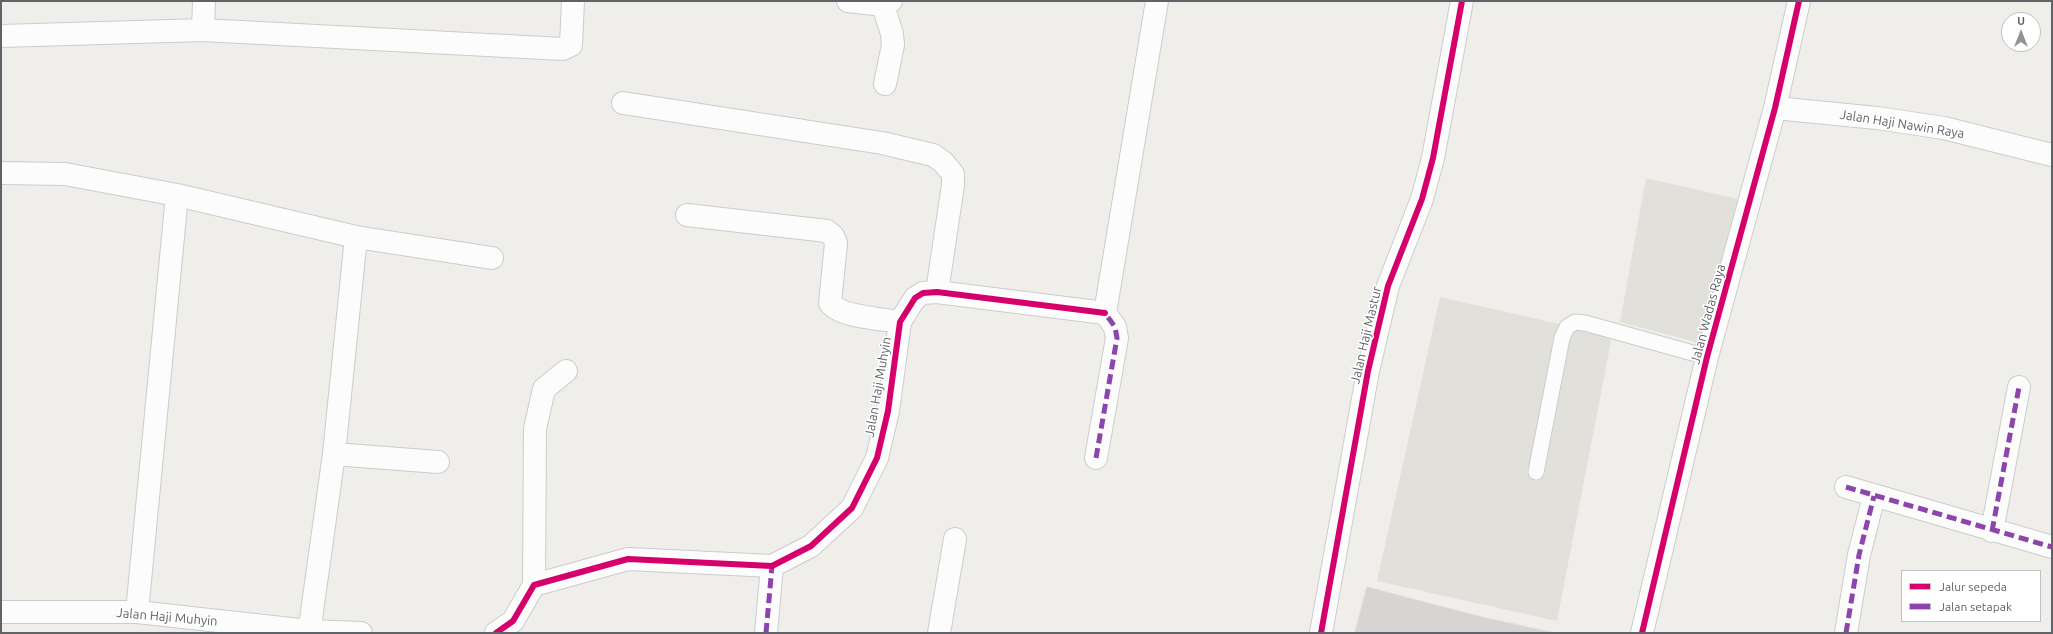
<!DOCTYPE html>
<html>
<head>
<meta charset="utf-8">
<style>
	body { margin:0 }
	#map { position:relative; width:2053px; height:634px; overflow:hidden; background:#efeeea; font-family:Ubuntu,sans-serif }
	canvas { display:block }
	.frame { position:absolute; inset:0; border:2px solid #5f6368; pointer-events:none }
	.legend { position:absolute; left:1901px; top:570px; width:140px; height:52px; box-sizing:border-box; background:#fff; border:1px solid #bfc1c3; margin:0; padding:5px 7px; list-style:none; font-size:12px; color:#5f6368 }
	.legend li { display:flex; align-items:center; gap:8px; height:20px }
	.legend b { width:20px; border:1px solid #bfc1c3 }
	.north { position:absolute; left:2001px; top:12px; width:40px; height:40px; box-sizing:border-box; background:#fff; border:1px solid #bfc1c3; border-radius:50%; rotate:0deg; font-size:11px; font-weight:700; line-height:16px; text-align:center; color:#5f6368 }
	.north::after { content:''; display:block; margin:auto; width:14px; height:18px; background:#919496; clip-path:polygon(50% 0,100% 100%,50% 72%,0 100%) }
</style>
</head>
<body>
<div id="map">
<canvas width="2053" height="634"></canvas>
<div class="frame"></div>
<ul class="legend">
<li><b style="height:5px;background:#d6006c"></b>Jalur sepeda</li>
<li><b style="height:5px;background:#8e44ad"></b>Jalan setapak</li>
</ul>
<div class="north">U</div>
</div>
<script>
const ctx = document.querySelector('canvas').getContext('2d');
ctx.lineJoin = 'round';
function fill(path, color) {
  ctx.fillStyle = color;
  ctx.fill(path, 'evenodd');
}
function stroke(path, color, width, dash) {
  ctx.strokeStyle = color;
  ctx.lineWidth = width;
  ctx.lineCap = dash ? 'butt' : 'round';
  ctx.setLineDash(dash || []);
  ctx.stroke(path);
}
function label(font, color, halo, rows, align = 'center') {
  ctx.font = font + ' Ubuntu,sans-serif';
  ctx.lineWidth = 3;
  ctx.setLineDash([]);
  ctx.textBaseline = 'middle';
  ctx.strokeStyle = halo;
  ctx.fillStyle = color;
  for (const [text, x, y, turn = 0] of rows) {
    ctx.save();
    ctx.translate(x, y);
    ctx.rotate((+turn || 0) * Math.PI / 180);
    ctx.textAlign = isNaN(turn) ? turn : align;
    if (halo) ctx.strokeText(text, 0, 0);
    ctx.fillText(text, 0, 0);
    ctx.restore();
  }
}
fill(new Path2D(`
	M1646 178 1742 200 1707 345 1620 322Z
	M1440 297 1612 336 1557 621 1377 581Z`), '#e2e0da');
const building = new Path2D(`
	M1367 587 1482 617 1555 633H1355Z`);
fill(building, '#d6d5d3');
stroke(building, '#deddd9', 1);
const lane = new Path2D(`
	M1536 472 1562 338 1567 327 1575 322 1585 323 1707 357`);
const street = new Path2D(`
	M848 1 883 5 891 1
	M883 5 892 34 893 45 885 84
	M203 30 204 1
	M1 36 203 30 563 49 571 45 573 1
	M623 103 882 143 933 155 943 162 953 174V185L937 292
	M1775 108 1877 118 1944 128 2052 155
	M1 173 65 174 177 195 356 237 492 258
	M687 215 827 231 833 236 836 243 830 303C840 317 883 319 900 322
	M334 454 438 462
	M1096 458 1117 338 1115 327 1105 313 1157 1
	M1846 487 2052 547
	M1992 531 2019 387
	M534 585 535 429 544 389 566 371
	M1 612H137L309 631 361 633
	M137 612 177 195
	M309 633 334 454 356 237
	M496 633 513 621 534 585 628 559 772 566 811 546 852 508 877 458 888 411 900 322 915 298 923 293 937 292 1105 313
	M766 633 772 566
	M939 633 955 539
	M1321 633 1368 371 1388 286 1422 199 1433 158 1462 1
	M1642 633 1707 357 1775 108 1799 1
	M1846 633 1859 555 1874 496`);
stroke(lane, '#cbcccc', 17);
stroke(street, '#cbcccc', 24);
stroke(lane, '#fdfcfc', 15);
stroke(street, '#fdfcfc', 22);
stroke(new Path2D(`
	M1096 458 1117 338 1115 327 1105 313
	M1846 487 2052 547
	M1992 531 2019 387
	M766 633 772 566
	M1846 633 1859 555 1874 496`), '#8e44ad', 5, [10, 5]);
stroke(new Path2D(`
	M496 633 513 621 534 585 628 559 772 566 811 546 852 508 877 458 888 411 900 322 915 298 923 293 937 292 1105 313
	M1321 633 1368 371 1388 286 1422 199 1433 158 1462 1
	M1642 633 1707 357 1775 108 1799 1`), '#d6006c', 6);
label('13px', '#5f6368', '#fff', [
	["Jalan Haji Nawin Raya",1902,124,9],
	["Jalan Wadas Raya",1708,314,-75],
	["Jalan Haji Mastur",1366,335,-77],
	["Jalan Haji Muhyin",878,387,-80],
	["Jalan Haji Muhyin",167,617,5]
]);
</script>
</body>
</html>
